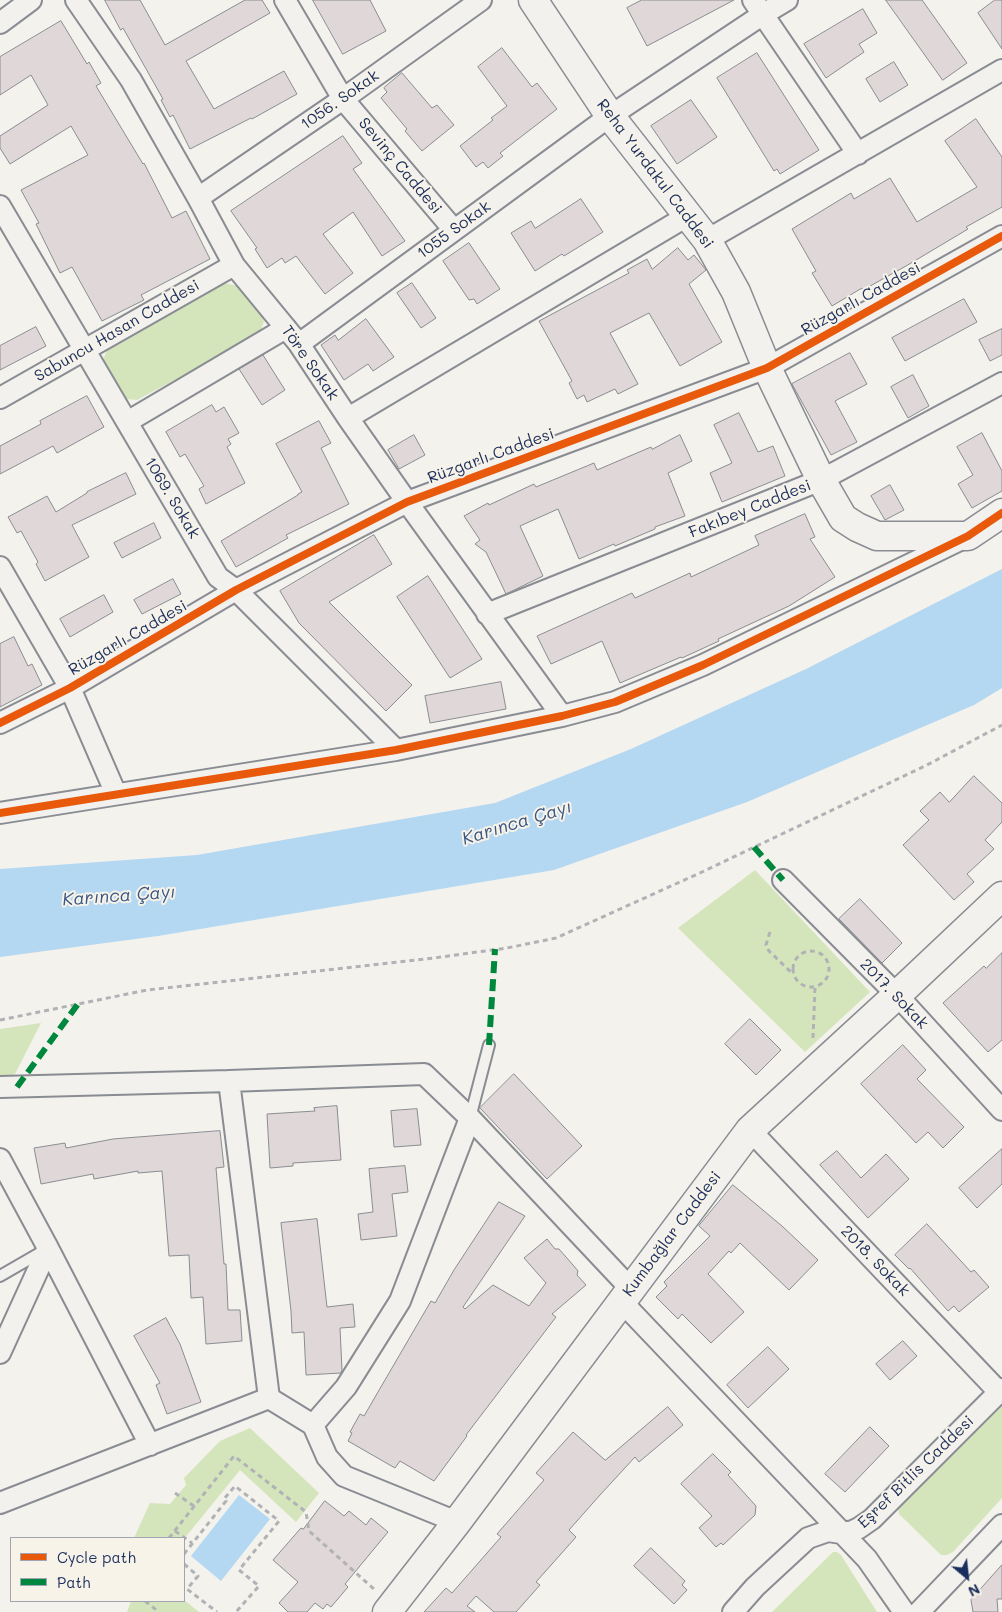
<!DOCTYPE html>
<html>
<head>
<meta charset="utf-8">
<style>
	body { margin:0 }
	#map { position:relative; width:1002px; height:1612px; overflow:hidden; background:#f4f2ec; font-family:Mali,sans-serif }
	canvas { display:block }
	.legend { position:absolute; left:10px; top:1537px; width:175px; height:65px; box-sizing:border-box; background:#f7f3e8; border:1px solid #9fa5b1; margin:0; padding:6px 9px; list-style:none; font-size:15px; color:#1b2f5e }
	.legend li { display:flex; align-items:center; gap:10px; height:25px }
	.legend b { width:25px; border:1px solid #9fa5b1 }
	.north { position:absolute; left:942px; top:1552px; width:50px; height:50px; -webkit-text-stroke:4px #f7f3e8; paint-order:stroke; rotate:152deg; font-size:14px; font-weight:700; line-height:20px; text-align:center; color:#1b2f5e }
	.north::after { content:''; display:block; margin:auto; width:18px; height:22px; background:#1b2f5e; clip-path:polygon(50% 0,100% 100%,50% 72%,0 100%) }
</style>
</head>
<body>
<div id="map">
<canvas width="1002" height="1612"></canvas>
<ul class="legend">
<li><b style="height:6px;background:#e8590c"></b>Cycle path</li>
<li><b style="height:6px;background:#00873e"></b>Path</li>
</ul>
<div class="north">N</div>
</div>
<script>
const ctx = document.querySelector('canvas').getContext('2d');
ctx.lineJoin = 'round';
function fill(path, color) {
  ctx.fillStyle = color;
  ctx.fill(path, 'evenodd');
}
function stroke(path, color, width, dash) {
  ctx.strokeStyle = color;
  ctx.lineWidth = width;
  ctx.lineCap = dash ? 'butt' : 'round';
  ctx.setLineDash(dash || []);
  ctx.stroke(path);
}
function label(font, color, halo, rows, align = 'center') {
  ctx.font = font + ' Mali,sans-serif';
  ctx.lineWidth = 4;
  ctx.setLineDash([]);
  ctx.textBaseline = 'middle';
  ctx.strokeStyle = halo;
  ctx.fillStyle = color;
  for (const [text, x, y, turn = 0] of rows) {
    ctx.save();
    ctx.translate(x, y);
    ctx.rotate((+turn || 0) * Math.PI / 180);
    ctx.textAlign = isNaN(turn) ? turn : align;
    if (halo) ctx.strokeText(text, 0, 0);
    ctx.fillText(text, 0, 0);
    ctx.restore();
  }
}
fill(new Path2D(`
	M224 283 243 287 264 321 260 334 137 400 127 399 102 362 108 348Z
	M755 870 870 992 805 1052 678 928Z
	M41 1023 15 1074 0 1079V1029Z
	M1002 1401V1498L953 1552 947 1555H941L899 1514 898 1507Z
	M250 1428 319 1493 296 1522 240 1470 184 1539 134 1538 150 1503 170 1504 186 1485 184 1478 220 1441Z
	M833 1552H837L841 1555 877 1612H772Z
	M184 1600 199 1612H127L131 1601Z`), '#d5e5bb');
fill(new Path2D(`
	M1002 569V688L974 705 747 802 554 870 158 936 0 957V869L197 855 495 803 631 749 806 669Z
	M239 1495 270 1519 221 1581 191 1556Z`), '#b4d7f2');
const building = new Path2D(`
	M105 0H140L165 45 245 0H262L270 13 186 61 214 109 284 71 297 94 252 119 251 118 190 149 173 115 170 117 161 100 163 99 123 28 121 30Z
	M313 0H370L386 31 343 54Z
	M642 0H734L647 46 627 8Z
	M886 0H922L967 63 943 80Z
	M995 0H1002V49L978 13Z
	M863 9 877 33 859 44 864 52 826 78 804 44Z
	M61 21 87 64 89 62 101 83 96 86 143 164 144 163 172 218 186 211 210 259 141 295 144 300 102 321 72 267 60 273 36 224 39 223 21 190 88 155 71 126 10 164 0 148V136L48 105 31 75 0 95V57Z
	M502 48 532 87 537 83 557 109 500 153 503 156 488 168 483 162 476 167 460 146 493 120 491 118 507 106 478 67Z
	M757 53 819 150 780 174 777 169 774 171 717 78Z
	M894 62 908 85 880 102 866 79Z
	M402 73 432 108 437 105 454 125 422 151 405 131 407 129 381 98 387 92 384 88Z
	M691 100 717 137 677 164 651 126Z
	M976 119 1002 157V207L966 227 968 229 906 266 863 290 862 288 832 306 812 273 816 271 792 229 851 193 854 199 890 178 917 222 977 187 945 141Z
	M343 136 362 163 353 169 405 241 382 256 353 212 323 234 353 273 325 294 296 256 285 263 282 258 267 268 255 249 257 248 231 211Z
	M581 199 603 232 564 256 562 254 535 271 511 233 531 221 535 228Z
	M469 243 500 289 477 304 474 299 469 300 443 261Z
	M678 248 688 260 694 255 706 270 689 284 722 342 680 366 649 313 610 333 638 384 618 394 615 389 587 402 584 395 577 399 569 383 572 381 539 321 629 273 627 270 647 259 652 269Z
	M412 283 436 318 421 328 397 293Z
	M964 299 977 322 905 361 892 338Z
	M366 319 394 357 373 371 368 364 344 380 321 345 335 335 338 340Z
	M36 327 46 346 0 370V346Z
	M1002 329V355L990 361 979 340Z
	M850 353 867 384 835 401 857 442 831 455 792 384Z
	M263 355 285 390 262 405 239 369Z
	M913 375 929 406 908 418 891 387Z
	M87 396 104 427 57 453 53 446 0 474V446L41 424 40 421Z
	M212 405 216 412 224 407 239 433 228 439 231 444 227 447 245 483 206 504 199 489 204 486 185 454 180 457 166 432Z
	M739 413 758 452 773 446 785 476 722 502 710 473 732 463 714 425Z
	M319 421 331 443 321 448 349 504 286 535 288 538 236 567 221 541 298 495V494L302 492 276 444Z
	M982 433 1002 471V491L972 508 958 484 973 475 957 447Z
	M414 435 425 455 399 469 388 450Z
	M680 435 692 461 668 473 685 516 655 527V529L615 546 614 544 579 559 558 509 520 526 543 576 506 594 486 552 475 544 480 540 464 516 488 503 489 505 534 484 536 487 594 463 597 470 651 447 652 449Z
	M126 473 136 494 72 525 89 557 45 581 36 564 38 562 21 531 17 533 8 517 47 496 56 512 87 493V492Z
	M890 485 904 510 885 520 871 496Z
	M805 514 815 537 810 539 835 577 789 606 718 639 719 641 682 658 681 657 620 683 602 641 551 664 537 636 632 593 635 598 690 573 691 577 759 545 755 536Z
	M154 523 161 538 122 558 114 543Z
	M374 535 392 564 329 602 412 685 386 711 299 623 280 591Z
	M428 576 482 659 450 678 397 597Z
	M173 579 181 594 142 614 134 600Z
	M104 595 113 612 70 637 60 619Z
	M14 637 28 666 32 664 42 685 0 707V644Z
	M501 682 506 709 430 723 425 696Z
	M974 776 1002 803V822L985 840 994 849 967 874 974 882 954 900 903 845 929 820 920 811 940 792 949 802Z
	M860 899 902 943 882 963 839 919Z
	M1002 953V1040L988 1052 943 1003 984 966 986 968Z
	M750 1019 781 1050 756 1075 725 1044Z
	M903 1045 926 1070 917 1079 964 1127 943 1148 928 1132 916 1143 861 1084Z
	M514 1074 582 1146 547 1179 480 1108Z
	M337 1106 341 1160 293 1163V1166L270 1168 267 1114 315 1111 314 1108Z
	M417 1109 421 1145 394 1147 391 1111Z
	M220 1131 224 1167 216 1168 224 1264H226L228 1310H240L242 1341 206 1344 203 1297 191 1298 189 1255 169 1256 162 1171 138 1173V1171L94 1179 93 1174 41 1184 34 1148 65 1143 66 1148 113 1139Z
	M1002 1149V1184L977 1208 959 1188Z
	M837 1151 861 1178 886 1154 909 1179 868 1218 820 1165Z
	M405 1166 408 1192 392 1194 397 1236 361 1240 358 1214 373 1212 369 1169Z
	M733 1185 782 1226 818 1260 789 1290 740 1243 731 1253 729 1251 708 1274 744 1312 711 1343 682 1314 678 1319 656 1297 667 1286 664 1282 710 1236 699 1226Z
	M499 1202 525 1216 463 1307 465 1309 493 1285 529 1306 546 1283 524 1258 547 1239 555 1249H559L573 1265 578 1271 577 1275 586 1285 552 1314 556 1317 466 1435 467 1436 434 1481 400 1461 395 1468 348 1441 352 1433 350 1432 360 1414 364 1416 431 1301 435 1303 454 1270Z
	M317 1219 327 1307 353 1304 355 1327 340 1328 342 1370 341 1373 306 1375 304 1332 292 1333 291 1311 281 1223Z
	M927 1224 971 1272 974 1270 989 1287 959 1312 954 1306 948 1311 910 1268 909 1269 895 1255Z
	M166 1318 180 1344 201 1402 167 1414 156 1385 160 1383 134 1336Z
	M903 1341 917 1356 890 1380 876 1364Z
	M768 1347 789 1369 748 1408 727 1385Z
	M668 1407 683 1425 639 1462 635 1457 600 1495 569 1530 576 1537 536 1582 540 1585 516 1612H494L476 1596 467 1606 475 1612H424L446 1588 452 1593 501 1537 497 1534 544 1480 536 1473 573 1432 605 1460Z
	M870 1427 889 1446 845 1492 825 1474Z
	M713 1454 731 1472 728 1475 756 1506 755 1515 723 1545 721 1543 716 1547 699 1528 712 1516 681 1484Z
	M325 1501 344 1516 349 1511 366 1525 371 1518 388 1532 345 1584 348 1587 331 1607 327 1604 323 1609 315 1603 307 1612H288L279 1603 298 1582 273 1560 301 1528 303 1529Z
	M651 1548 685 1581 682 1585 687 1590 674 1604 634 1566Z
	M1002 1565V1599H997L998 1612H973L971 1600Z`);
fill(building, '#e0d8d8');
stroke(building, '#898c92', 1);
const lane = new Path2D(`
	M470 1118 489 1045
	M0 1276 45 1250`);
const street = new Path2D(`
	M76 0 131 80 198 198 234 265 299 344 348 418 407 502 562 716
	M285 0 343 99 454 230
	M753 0 858 154
	M0 23 31 0
	M198 198 343 99 481 0
	M0 206 218 577 236 590 396 750
	M707 240 1002 70
	M299 344 610 116 762 15 787 0
	M0 398 234 265
	M348 418 689 215
	M127 422 286 328
	M0 567 70 688 116 794
	M487 614 821 480 1002 383
	M0 723 70 688 236 590 407 502 767 368 1002 236
	M0 813 396 750 562 716 615 702 703 665 964 538
	M783 880 897 995 1002 1110
	M229 1081 269 1398
	M0 1087 229 1081 424 1074 470 1118 630 1288
	M750 1130 999 1392
	M0 1159 48 1248 0 1353
	M48 1248 150 1445
	M621 1301 867 1559 904 1612
	M313 1425 327 1457 344 1476 457 1522
	M0 1503 269 1398 313 1425 346 1387 400 1301 470 1118
	M733 1612 755 1587 808 1538 828 1531 841 1533 853 1531 859 1528 872 1519 1002 1389
	M919 1612 1002 1525`);
const secondary = new Path2D(`
	M533 0 610 116 707 240 736 292 767 368 821 480 843 518 857 527 877 536H968L1002 513
	M387 1612 457 1522 750 1130 897 995 1002 896`);
stroke(lane, '#898c92', 14);
stroke(street, '#898c92', 24);
stroke(secondary, '#898c92', 31);
stroke(new Path2D(`
	M770 932 766 945 769 951 793 974
	M793 969a18 18 0 1 1 36 0a18 18 0 1 1-36 0Z
	M0 1020 147 990 426 959 507 948 556 938 702 872 927 765 1002 725
	M813 1038 815 987
	M175 1493 194 1506
	M175 1531 192 1543
	M169 1538 234 1456 306 1512 309 1531 375 1590
	M184 1554 226 1501 224 1499 235 1486 279 1521 239 1570 259 1586 236 1612
	M184 1564 198 1576 187 1589 217 1612
	M145 1601 159 1612`), '#b1b2b5', 3, [5, 4]);
stroke(lane, '#f2f1ed', 10);
stroke(street, '#f2f1ed', 20);
stroke(secondary, '#f2f1ed', 28);
stroke(new Path2D(`
	M754 847 783 880
	M489 1045 495 949
	M17 1087 78 1004`), '#00873e', 6, [12, 6]);
stroke(new Path2D(`
	M0 723 70 688 236 590 407 502 767 368 1002 236
	M0 813 396 750 562 716 615 702 703 665 968 536 1002 513`), '#e8590c', 8);
label('16px', '#1b2f5e', '#f7f3e8', [
	["1056. Sokak",340,100,-35],
	["Sevinç Caddesi",400,166,50],
	["Reha Yurdakul Caddesi",655,174,53],
	["1055 Sokak",454,230,-36],
	["Rüzgarlı Caddesi",861,299,-29],
	["Sabuncu Hasan Caddesi",117,331,-30],
	["Töre Sokak",310,363,55],
	["Rüzgarlı Caddesi",491,456,-20],
	["1069. Sokak",172,498,59],
	["Fakıbey Caddesi",750,509,-22],
	["Rüzgarlı Caddesi",128,638,-30],
	["2017. Sokak",894,994,46],
	["Kumbağlar Caddesi",672,1234,-53],
	["2018. Sokak",875,1261,46],
	["Eşref Bitlis Caddesi",916,1472,-44]
]);
label('italic 18px', '#3a5684', '#f7f3e8', [
	["Karınca Çayı",517,823,-17],
	["Karınca Çayı",119,896,-4]
]);
</script>
</body>
</html>
